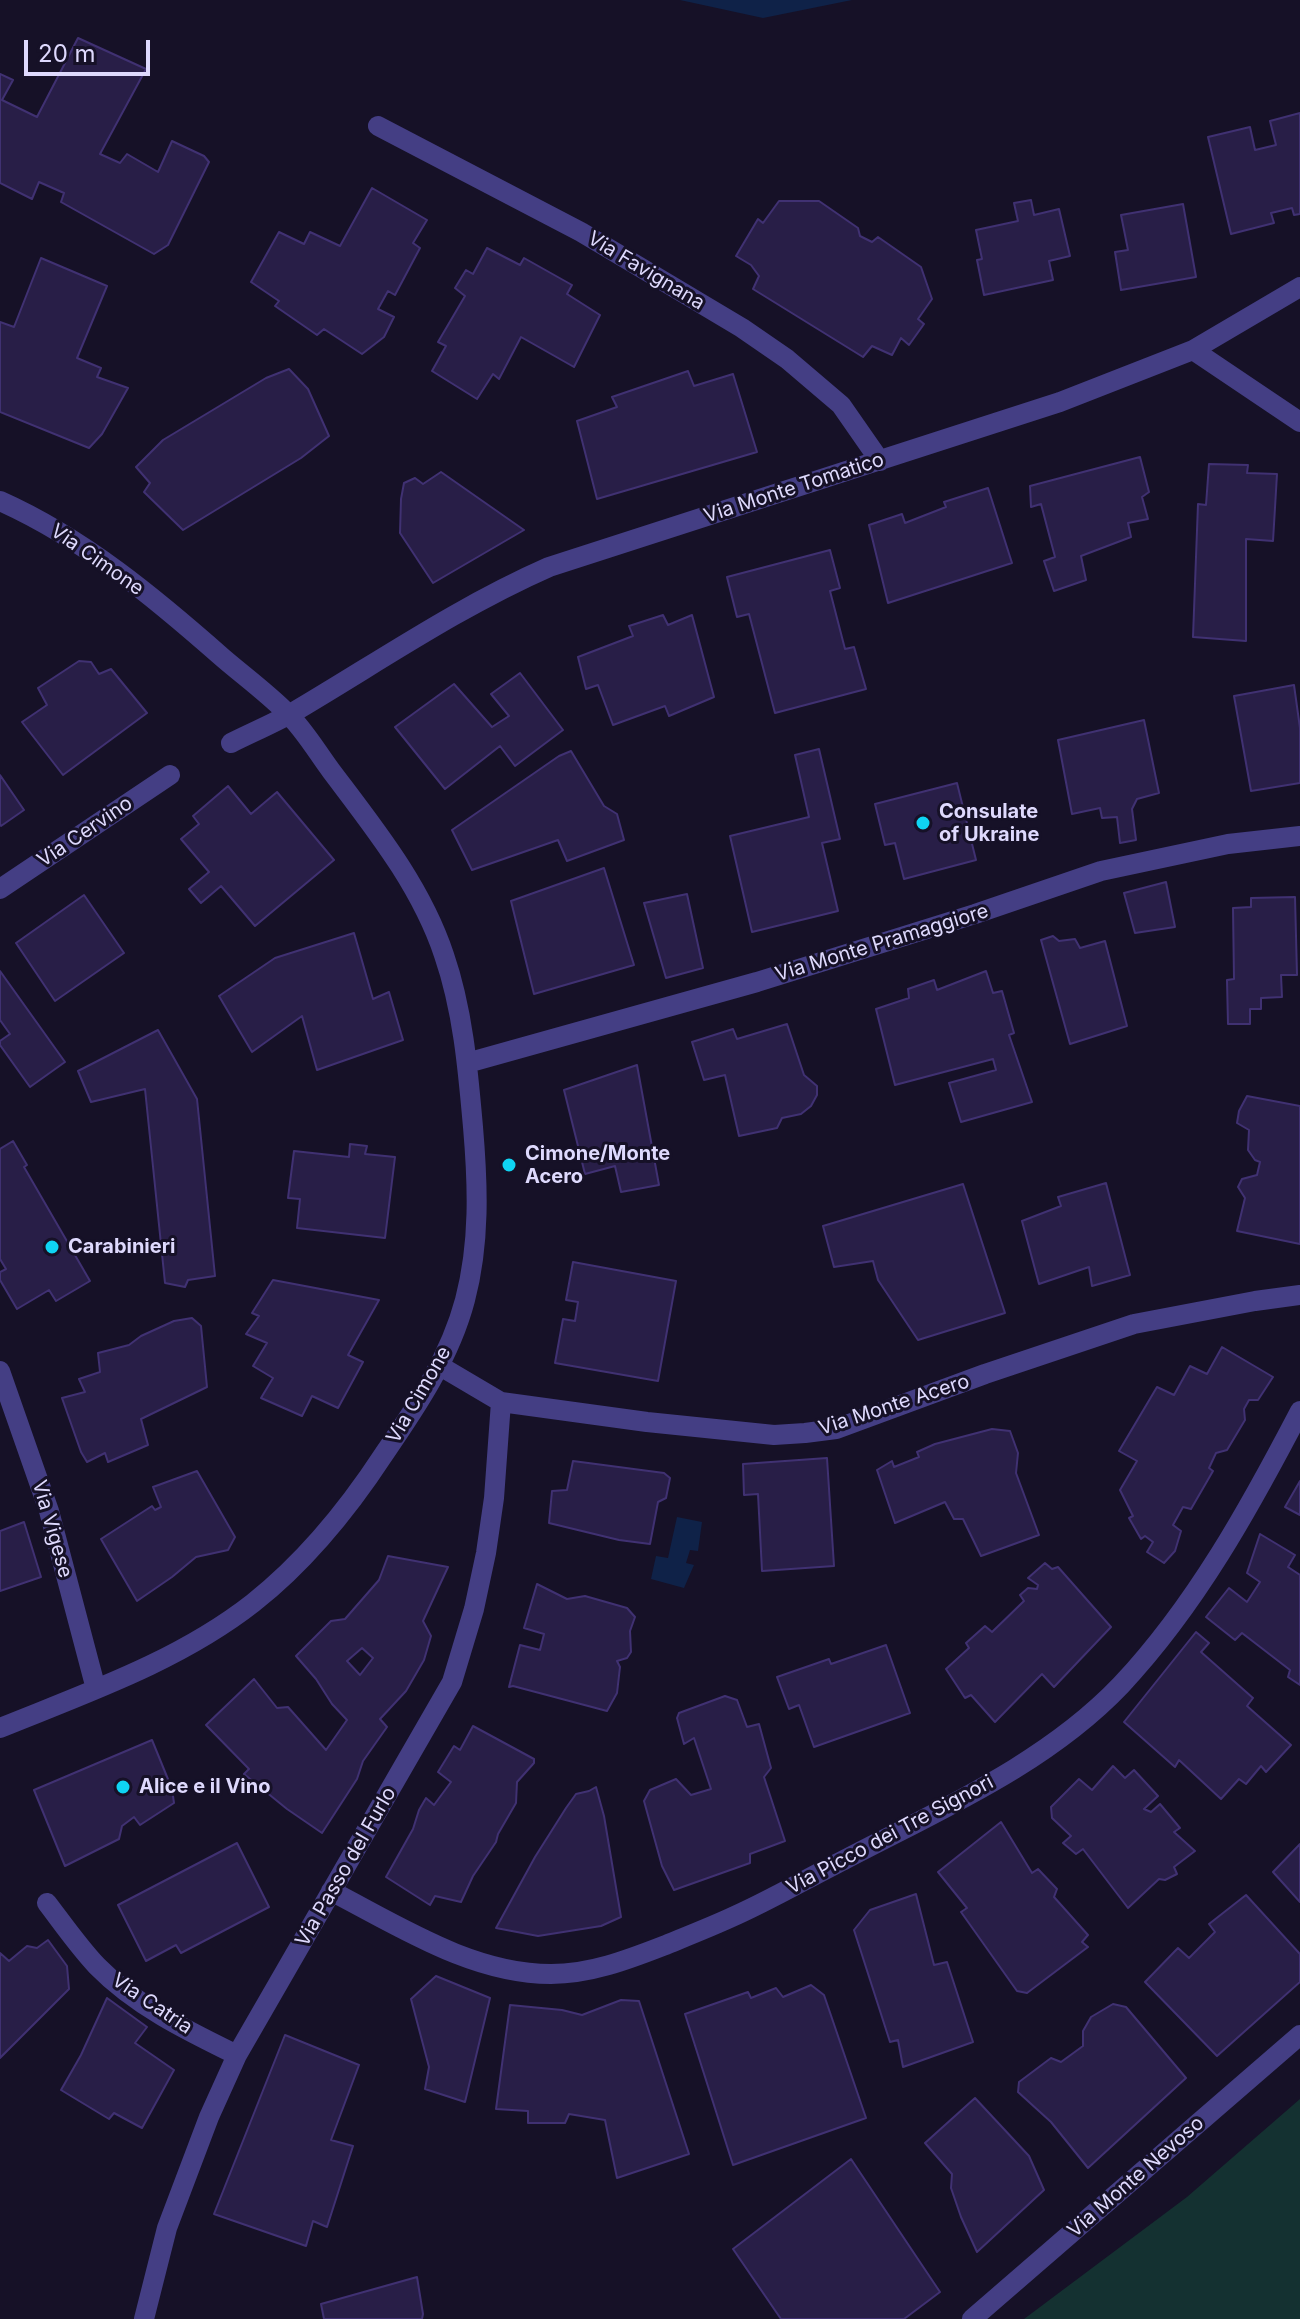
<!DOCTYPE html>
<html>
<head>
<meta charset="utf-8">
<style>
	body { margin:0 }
	#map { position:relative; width:1300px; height:2319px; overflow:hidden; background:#161127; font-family:Inter,sans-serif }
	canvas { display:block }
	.scale { position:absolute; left:24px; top:40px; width:126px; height:36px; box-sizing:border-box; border:4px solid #ded9fd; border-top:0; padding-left:10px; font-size:24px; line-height:28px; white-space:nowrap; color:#ded9fd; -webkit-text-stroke:6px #161127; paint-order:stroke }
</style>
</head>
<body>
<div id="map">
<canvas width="1300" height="2319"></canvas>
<div class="scale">20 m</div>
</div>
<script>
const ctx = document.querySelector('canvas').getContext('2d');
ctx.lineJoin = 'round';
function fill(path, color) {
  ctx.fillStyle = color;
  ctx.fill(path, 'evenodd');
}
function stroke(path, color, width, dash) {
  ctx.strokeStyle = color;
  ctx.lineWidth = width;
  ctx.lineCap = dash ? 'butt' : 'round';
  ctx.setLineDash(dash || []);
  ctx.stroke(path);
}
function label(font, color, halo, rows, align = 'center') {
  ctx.font = font + ' Inter,sans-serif';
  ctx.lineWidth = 6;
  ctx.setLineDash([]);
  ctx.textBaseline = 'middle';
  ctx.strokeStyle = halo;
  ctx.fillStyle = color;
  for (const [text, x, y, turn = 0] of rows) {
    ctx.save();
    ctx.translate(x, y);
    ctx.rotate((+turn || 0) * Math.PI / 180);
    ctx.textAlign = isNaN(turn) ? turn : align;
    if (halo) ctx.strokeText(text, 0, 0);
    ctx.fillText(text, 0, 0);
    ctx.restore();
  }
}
fill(new Path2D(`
	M1300 2099V2319H1024L1187 2197Z`), '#143131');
fill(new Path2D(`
	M680 0H852L763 18Z
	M677 1517 702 1522 698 1551 690 1550 686 1563 694 1565 684 1588 651 1579 656 1556 668 1558Z`), '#0f2248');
const building = new Path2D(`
	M78 38 146 69 100 154 120 163 127 154 158 172 172 141 204 156 209 162 168 245 154 254 61 202 64 193 39 182 32 199 0 183V74L13 80 2 100 37 117Z
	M1300 113V214L1294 215 1292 208 1271 213 1274 223 1231 234 1208 137 1250 127 1255 150 1276 145 1270 121Z
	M372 188 427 220 413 243 420 248 395 295 388 291 378 309 394 317 384 337 362 354 324 329 317 335 275 306 279 301 251 282 279 232 304 244 310 232 340 246Z
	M1031 200 1034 215 1059 209 1070 256 1049 261 1053 280 984 295 977 260 982 259 976 230 1018 221 1014 203Z
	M779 201H819L858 228 860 236 872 242 878 237 921 267 932 299 918 319 924 324 909 345 901 338 892 355 872 346 863 357 753 289 759 276 751 265 736 256 758 219 763 223Z
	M1183 204 1196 277 1121 290 1115 252 1128 250 1121 215Z
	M487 248 520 265 524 258 572 285 567 294 600 315 574 367 521 337 499 379 493 374 477 399 432 371 446 346 438 342 465 296 455 288 466 270 473 274Z
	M41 258 107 286 77 358 101 368 97 377 128 388 102 434 89 448 0 412V322L14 327Z
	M289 369 308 389 329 436 301 458 183 530 144 492 150 483 136 467 163 440 266 378Z
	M688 371 694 386 733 374 757 452 597 499 577 421 617 407 612 397Z
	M1140 457 1149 492 1142 497 1148 519 1128 523 1131 537 1081 556 1086 580 1054 591 1044 561 1055 557 1041 504 1031 507 1030 486Z
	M1209 464 1248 465 1247 473 1277 474 1273 541 1246 539V641L1193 637 1198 504 1206 505Z
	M441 472 524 530 433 583 400 533 401 499 404 483 415 478 423 484Z
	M988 488 1012 563 888 603 869 525 902 514 905 523 946 507 944 502Z
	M830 550 840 588 830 591 845 649 854 647 866 689 775 713 749 614 737 617 727 577Z
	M663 615 668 625 692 615 714 697 669 716 665 706 613 725 598 685 586 689 578 657 633 636 629 626Z
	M79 661 91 662 99 674 111 669 147 713 63 775 22 722 47 705 38 688Z
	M520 673 563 730 515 766 500 746 445 789 395 727 454 684 492 727 509 716 491 694Z
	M1294 685 1300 728V783L1251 791 1234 696Z
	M1144 720 1159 793 1137 799 1132 809 1136 840 1120 843 1117 817 1102 818 1100 808 1072 814 1058 740Z
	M819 749 840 839 822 843 838 911 752 932 730 836 809 817 795 755Z
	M571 751 604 806 617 814 624 840 567 861 558 840 472 870 452 830 559 756Z
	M0 775 24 810 1 826 0 824Z
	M957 783 976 860 904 879 895 843 885 845 875 804Z
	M228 786 251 814 277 792 334 860 255 926 221 886 201 903 189 889 209 872 181 839 199 824 193 816Z
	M604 868 634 965 534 994 511 901Z
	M1166 882 1175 927 1135 933 1124 893Z
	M687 894 703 968 666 978 644 903Z
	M84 895 124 953 55 1001 16 943Z
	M1295 897 1297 975H1281L1282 997 1261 998V1009H1250V1024H1228L1227 980 1234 979 1233 908 1251 907V898Z
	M354 933 373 999 389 992 403 1040 317 1070 302 1016 252 1052 219 996 275 958Z
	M1053 936 1059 941 1075 939 1080 948 1105 941 1127 1026 1070 1044 1041 940Z
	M0 971 65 1062 30 1087 0 1045V1041L10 1034 0 1020Z
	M986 971 993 993 1002 991 1014 1033 1009 1035 1032 1102 961 1122 949 1083 996 1070 993 1059 895 1085 876 1009 909 998 908 989 934 980 937 990Z
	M787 1024 804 1075 817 1086V1095L811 1106 801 1114 782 1118 777 1128 739 1136 725 1075 704 1080 692 1042 733 1029 737 1039Z
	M158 1030 197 1099 215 1276 188 1280 185 1287 165 1283 145 1089 91 1102 78 1071Z
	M637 1065 659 1185 621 1192 615 1166 585 1174 564 1090Z
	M1247 1096 1300 1106V1244L1237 1231 1245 1198 1238 1187 1242 1179 1257 1175 1260 1162 1255 1160 1248 1150 1249 1130 1237 1123 1239 1111Z
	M13 1141 27 1165 24 1167 90 1281 56 1301 49 1290 17 1309 0 1280V1272L6 1269 0 1259V1149Z
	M350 1144 367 1146 365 1154 395 1157 385 1238 297 1228 300 1199 288 1198 294 1151 349 1157Z
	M1106 1183 1130 1275 1092 1286 1089 1267 1039 1284 1022 1221 1061 1206 1058 1197Z
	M963 1184 1005 1313 918 1340 878 1280 873 1261 834 1267 823 1226Z
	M573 1262 676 1281 658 1381 555 1363 563 1319 575 1321 578 1302 566 1300Z
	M273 1280 379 1300 348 1355 363 1362 338 1408 312 1396 302 1416 261 1398 273 1378 253 1366 267 1343 246 1334 259 1316 252 1313Z
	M192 1318 201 1326 207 1387 141 1419 148 1445 108 1462 105 1453 87 1462 81 1452 62 1398 85 1392 79 1379 100 1372 98 1353 129 1345 141 1336 174 1321Z
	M1222 1347 1273 1377 1258 1400H1249L1244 1409 1245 1420 1227 1450 1216 1453 1209 1468 1213 1471 1191 1509 1183 1507 1173 1525 1181 1531 1175 1551 1164 1563 1147 1552 1153 1542 1145 1536 1141 1539 1129 1518 1133 1516 1120 1490 1137 1461 1119 1451 1157 1387 1174 1395 1190 1366 1207 1374Z
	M992 1429 1010 1431 1018 1453 1016 1473 1039 1535 981 1556 963 1519H954L945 1502 895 1523 877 1470 892 1461 894 1467 919 1457 917 1452 935 1444Z
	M827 1458 834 1566 762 1571 758 1494 744 1495 743 1464Z
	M573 1461 664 1473 670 1478 666 1498 658 1502 650 1544 619 1540 549 1523 552 1491 567 1490Z
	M197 1471 235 1537 228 1550 196 1557 172 1577 137 1601 101 1539 152 1506 155 1510 161 1507 153 1487Z
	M1300 1481V1515L1285 1507Z
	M24 1522 41 1577 0 1591V1531Z
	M1260 1534 1295 1555 1288 1567 1300 1575V1685L1288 1677 1290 1670 1242 1633 1235 1640 1206 1617 1229 1588 1247 1602 1260 1582 1247 1573Z
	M388 1556 448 1567 423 1621 431 1636 424 1660 406 1691 380 1719 387 1727 363 1761 357 1779 322 1833 287 1809 244 1774 249 1769 206 1725 254 1679 277 1708 288 1707 326 1750 347 1720 332 1704 316 1679 296 1656 331 1621 345 1619 379 1580ZM362 1648 373 1658 360 1675 347 1661Z
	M1045 1563 1052 1569 1058 1567 1111 1627 1054 1687 1042 1674 995 1722 971 1695 965 1698 946 1669 969 1648 966 1643 985 1626 992 1632 1024 1601 1020 1595 1028 1588 1037 1589 1038 1585 1028 1578Z
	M537 1584 567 1599 585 1596 627 1608 635 1617 630 1631 631 1652 627 1658 617 1661 620 1667 617 1693 607 1711 513 1686 509 1687 520 1645 540 1650 544 1634 524 1628Z
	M1196 1632 1209 1643 1201 1652 1253 1698 1247 1706 1291 1745 1266 1772 1261 1766 1246 1784 1239 1779 1221 1799 1179 1760 1175 1767 1124 1722Z
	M886 1645 910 1713 814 1747 799 1705 789 1709 777 1677 829 1659 831 1664Z
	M725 1696 737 1700 747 1727 759 1724 771 1768 764 1777 785 1841 750 1854V1863L674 1890 662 1866 644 1801 650 1790 676 1779 691 1795 711 1789 694 1738 684 1744 677 1718 679 1713Z
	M473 1726 534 1759V1763L517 1782 516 1803 498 1834 496 1842 473 1876 461 1902 435 1896 430 1905 386 1877 413 1829 419 1810 426 1798 434 1805 451 1782 438 1772 454 1746 460 1750Z
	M152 1740 172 1789 174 1803 140 1825 134 1817 122 1826 119 1839 65 1866 34 1790Z
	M1113 1766 1125 1778 1134 1770 1158 1796 1144 1809 1151 1812 1160 1804 1180 1828 1174 1832 1195 1851 1174 1867 1177 1874 1165 1880 1159 1879 1128 1908 1083 1849 1076 1854 1063 1843 1071 1836 1052 1818 1051 1807 1079 1779 1092 1790Z
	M596 1787 604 1816 621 1917 601 1926 538 1936 496 1928 535 1857 566 1808 576 1794 589 1791Z
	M1001 1822 1032 1873 1038 1869 1057 1889 1054 1897 1088 1935 1082 1942 1088 1947 1027 1993 1017 1991 961 1912 967 1908 938 1872Z
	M237 1843 269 1907 181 1953 176 1945 146 1961 118 1905Z
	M1300 1844V1902L1273 1872Z
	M916 1894 934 1965 947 1962 973 2042 903 2067 898 2040 890 2042 854 1930 870 1910Z
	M1246 1895 1300 1954V1982L1217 2056 1145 1982 1178 1948 1189 1958 1215 1932 1209 1924Z
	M48 1940 67 1966 69 1989 0 2058V1953L9 1961 27 1946 37 1948Z
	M436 1976 490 1998 465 2102 425 2089 429 2067 411 1999Z
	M811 1985 824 1995 866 2118 733 2165 685 2014 748 1992 751 1998 776 1988 783 1997Z
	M107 1998 147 2027 135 2043 174 2070 142 2128 114 2113 109 2119 61 2090 81 2055Z
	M621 2000 639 2001 689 2154 617 2178 605 2120 569 2114 565 2123H528V2111L496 2109 510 2005 562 2010 582 2015Z
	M1113 2004 1126 2007 1186 2078 1088 2168 1051 2122 1018 2092 1019 2082 1051 2058 1061 2062 1083 2046V2031L1091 2017Z
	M285 2035 359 2065 331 2140 353 2146 327 2227 313 2221 306 2246 214 2214Z
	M975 2098 1029 2156 1044 2190 977 2252 961 2217 951 2188 952 2174 925 2143Z
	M851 2159 940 2292 904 2319H781L733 2249Z
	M417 2277 423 2314 422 2319H324L321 2304Z`);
fill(building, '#281e47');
stroke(building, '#403172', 2);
stroke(new Path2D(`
	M378 126 581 232 742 328 787 359 841 405 880 461
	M1193 350 1300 422
	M0 501C83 538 155 598 223 658 244 676 267 693 286 712 304 729 317 752 332 772 375 829 421 886 444 955 463 1010 468 1070 473 1127 478 1185 480 1243 465 1300 450 1357 417 1406 384 1454 348 1509 305 1562 253 1603 179 1661 86 1693 0 1728
	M231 743C251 733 272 724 292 713 377 663 458 607 549 567L1060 402 1193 350 1300 287
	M0 889 170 775
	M467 1063 757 982 975 914 1101 871 1228 844 1300 836
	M440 1366 501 1402 647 1422 774 1435 805 1433 836 1429 985 1374 1134 1324 1255 1301 1300 1295
	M0 1371 49 1511 96 1689
	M331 1891C399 1926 472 1974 551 1974 590 1974 627 1960 663 1946 685 1937 708 1928 730 1918 769 1901 806 1879 844 1860 939 1810 1046 1764 1121 1685 1196 1605 1250 1507 1300 1411
	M47 1903C63 1924 79 1947 97 1966 136 2006 188 2031 237 2055
	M144 2319 167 2228 209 2117 237 2055 452 1682 474 1609 486 1553 494 1498 501 1402
	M972 2319 1300 2035`), '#443e84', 20);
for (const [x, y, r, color] of [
	[923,823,8,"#0fd4f3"],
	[509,1165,8,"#0fd4f3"],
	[52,1247,8,"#0fd4f3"],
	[123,1787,8,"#0fd4f3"]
]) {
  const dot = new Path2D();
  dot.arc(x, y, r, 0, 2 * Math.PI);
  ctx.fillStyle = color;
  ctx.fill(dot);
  stroke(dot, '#161127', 3);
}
label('20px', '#ded9fd', '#161127', [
	["Via Favignana",646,271,31],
	["Via Monte Tomatico",794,488,-18],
	["Via Cimone",97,560,35],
	["Via Cervino",85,832,-34],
	["Via Monte Pramaggiore",882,943,-17],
	["Via Cimone",419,1395,-60],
	["Via Monte Acero",894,1405,-18],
	["Via Vigese",52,1529,74],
	["Via Picco dei Tre Signori",890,1835,-28],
	["Via Passo del Furlo",346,1867,-60],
	["Via Catria",152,2004,34],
	["Via Monte Nevoso",1136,2177,-41]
]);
label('bold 20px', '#ded9fd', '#161127', [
	["Consulate",939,812],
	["of Ukraine",939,835],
	["Cimone/Monte",525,1154],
	["Acero",525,1177],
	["Carabinieri",68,1247],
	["Alice e il Vino",139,1787]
], 'left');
</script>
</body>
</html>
